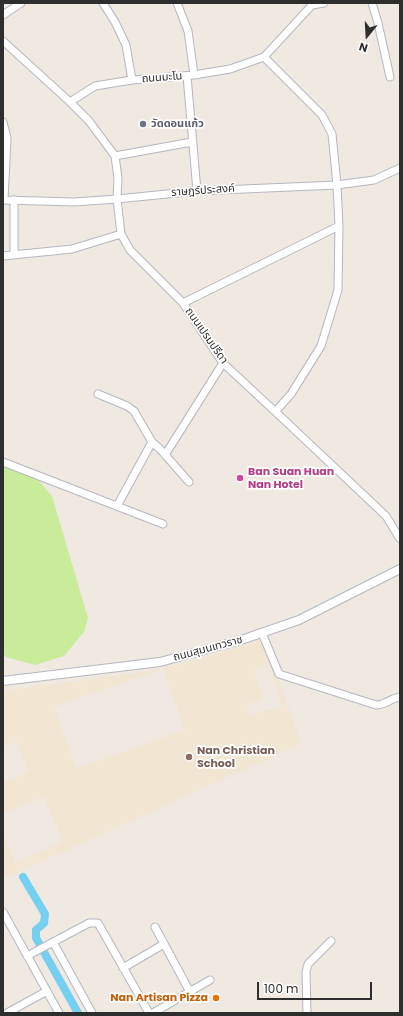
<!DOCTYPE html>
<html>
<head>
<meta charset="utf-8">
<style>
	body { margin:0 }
	#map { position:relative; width:403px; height:1016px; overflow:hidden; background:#efe9e1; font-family:Poppins,sans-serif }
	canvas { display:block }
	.frame { position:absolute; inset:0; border:4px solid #2e2e2e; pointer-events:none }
	.north { position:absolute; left:347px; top:16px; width:40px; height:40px; -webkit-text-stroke:3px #fff; paint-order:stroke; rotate:198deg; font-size:11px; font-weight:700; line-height:16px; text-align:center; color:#2e2e2e }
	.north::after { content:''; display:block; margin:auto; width:14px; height:18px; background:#2e2e2e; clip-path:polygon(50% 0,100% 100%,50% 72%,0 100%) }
	.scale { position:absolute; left:257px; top:982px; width:115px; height:18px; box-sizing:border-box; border:2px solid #2e2e2e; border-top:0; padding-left:5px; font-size:12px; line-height:14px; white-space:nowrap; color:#2e2e2e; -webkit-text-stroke:3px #fff; paint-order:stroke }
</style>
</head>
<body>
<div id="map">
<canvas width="403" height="1016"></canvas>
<div class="frame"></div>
<div class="north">N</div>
<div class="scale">100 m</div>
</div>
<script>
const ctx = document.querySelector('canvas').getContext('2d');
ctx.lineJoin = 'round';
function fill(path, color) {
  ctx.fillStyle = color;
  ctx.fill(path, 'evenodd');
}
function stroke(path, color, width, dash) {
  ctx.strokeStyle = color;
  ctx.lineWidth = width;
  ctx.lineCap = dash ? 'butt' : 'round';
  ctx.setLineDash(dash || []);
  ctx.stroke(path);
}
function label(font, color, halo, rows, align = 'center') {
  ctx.font = font + ' Poppins,"Noto Sans Thai",sans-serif';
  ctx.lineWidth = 3.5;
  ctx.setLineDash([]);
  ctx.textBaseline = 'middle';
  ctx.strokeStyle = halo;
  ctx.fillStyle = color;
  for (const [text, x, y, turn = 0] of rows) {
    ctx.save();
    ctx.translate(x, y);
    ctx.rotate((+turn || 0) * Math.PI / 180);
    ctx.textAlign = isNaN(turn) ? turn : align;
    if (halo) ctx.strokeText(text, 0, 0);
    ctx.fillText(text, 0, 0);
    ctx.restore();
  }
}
fill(new Path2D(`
	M265 638 301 744 3 879V834L15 862 63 842 44 797 3 814V783L29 772 17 742 3 747V690L32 687 150 671 203 658ZM270 665 282 707 250 715 247 704 263 700 254 669ZM163 669 185 730 76 768 54 707Z`), '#f0e6d1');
fill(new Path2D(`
	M3 465 33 474 52 496 88 618 84 632 64 656 35 665 6 657 3 654Z`), '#c9ec9a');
stroke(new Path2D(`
	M23 877 45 914 44 923 36 930V938L78 1013`), '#75cff0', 8);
const minor = new Path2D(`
	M103 3 115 22 126 45 132 80
	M177 3 188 31 194 75
	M372 3 378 23 390 77
	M3 15 21 3
	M3 41 70 102 89 121 115 156 118 178 117 199 121 234 130 250 183 303 223 363 280 416 386 516 400 539
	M264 57 322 115 332 134 337 185 339 226 338 290 321 346 291 394 276 411
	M187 76 197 191
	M70 102 95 86 132 80 194 75 230 69 264 57 312 5 324 3
	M3 122 7 138 4 200
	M115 156 192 142
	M3 200 74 202 117 199 197 191 337 185 374 180 400 168
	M14 255V200
	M3 256 72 249 121 234
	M183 303 339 226
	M98 394 127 406 134 411 152 442 160 449 189 482
	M165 455 223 363
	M3 462 163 524
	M117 506 152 442
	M262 633 279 674 376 705C385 705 391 698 400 697
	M3 912 59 1013
	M155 927 190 992
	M53 942 92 1013
	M27 956 89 923H98L149 1013
	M123 968 164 944
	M7 1013 47 991
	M153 1013 210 980
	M307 1013 306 972 308 964 331 941`);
const tertiary = new Path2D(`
	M3 681 160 662 241 640 299 620 400 569`);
stroke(minor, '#b4b7c1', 9);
stroke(tertiary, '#b4b7c1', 10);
stroke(minor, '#fff', 7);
stroke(tertiary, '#fff', 8);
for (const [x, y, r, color] of [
	[143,124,4,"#6b7280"],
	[240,478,4,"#d1479c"],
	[189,757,4,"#8d6e63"],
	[216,998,4,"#e8710a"]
]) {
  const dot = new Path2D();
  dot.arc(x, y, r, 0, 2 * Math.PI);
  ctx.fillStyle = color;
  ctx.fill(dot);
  stroke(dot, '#fff', 1.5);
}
label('11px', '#2e2e2e', '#fff', [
	["ถนนมะโน",162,78,-4],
	["ราษฎร์ประสงค์",203,191,-4],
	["ถนนเปรมปรีดา",206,336,55],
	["ถนนสุมนเทวราช",208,649,-15]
]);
label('bold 11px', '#5b616d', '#fff', [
	["วัดดอนแก้ว",151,124]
], 'left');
label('bold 11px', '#b23c85', '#fff', [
	["Ban Suan Huan",248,472],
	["Nan Hotel",248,485]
], 'left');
label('bold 11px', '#785e54', '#fff', [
	["Nan Christian",197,751],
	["School",197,764]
], 'left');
label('bold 11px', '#c56008', '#fff', [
	["Nan Artisan Pizza",208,998]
], 'right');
</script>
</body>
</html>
